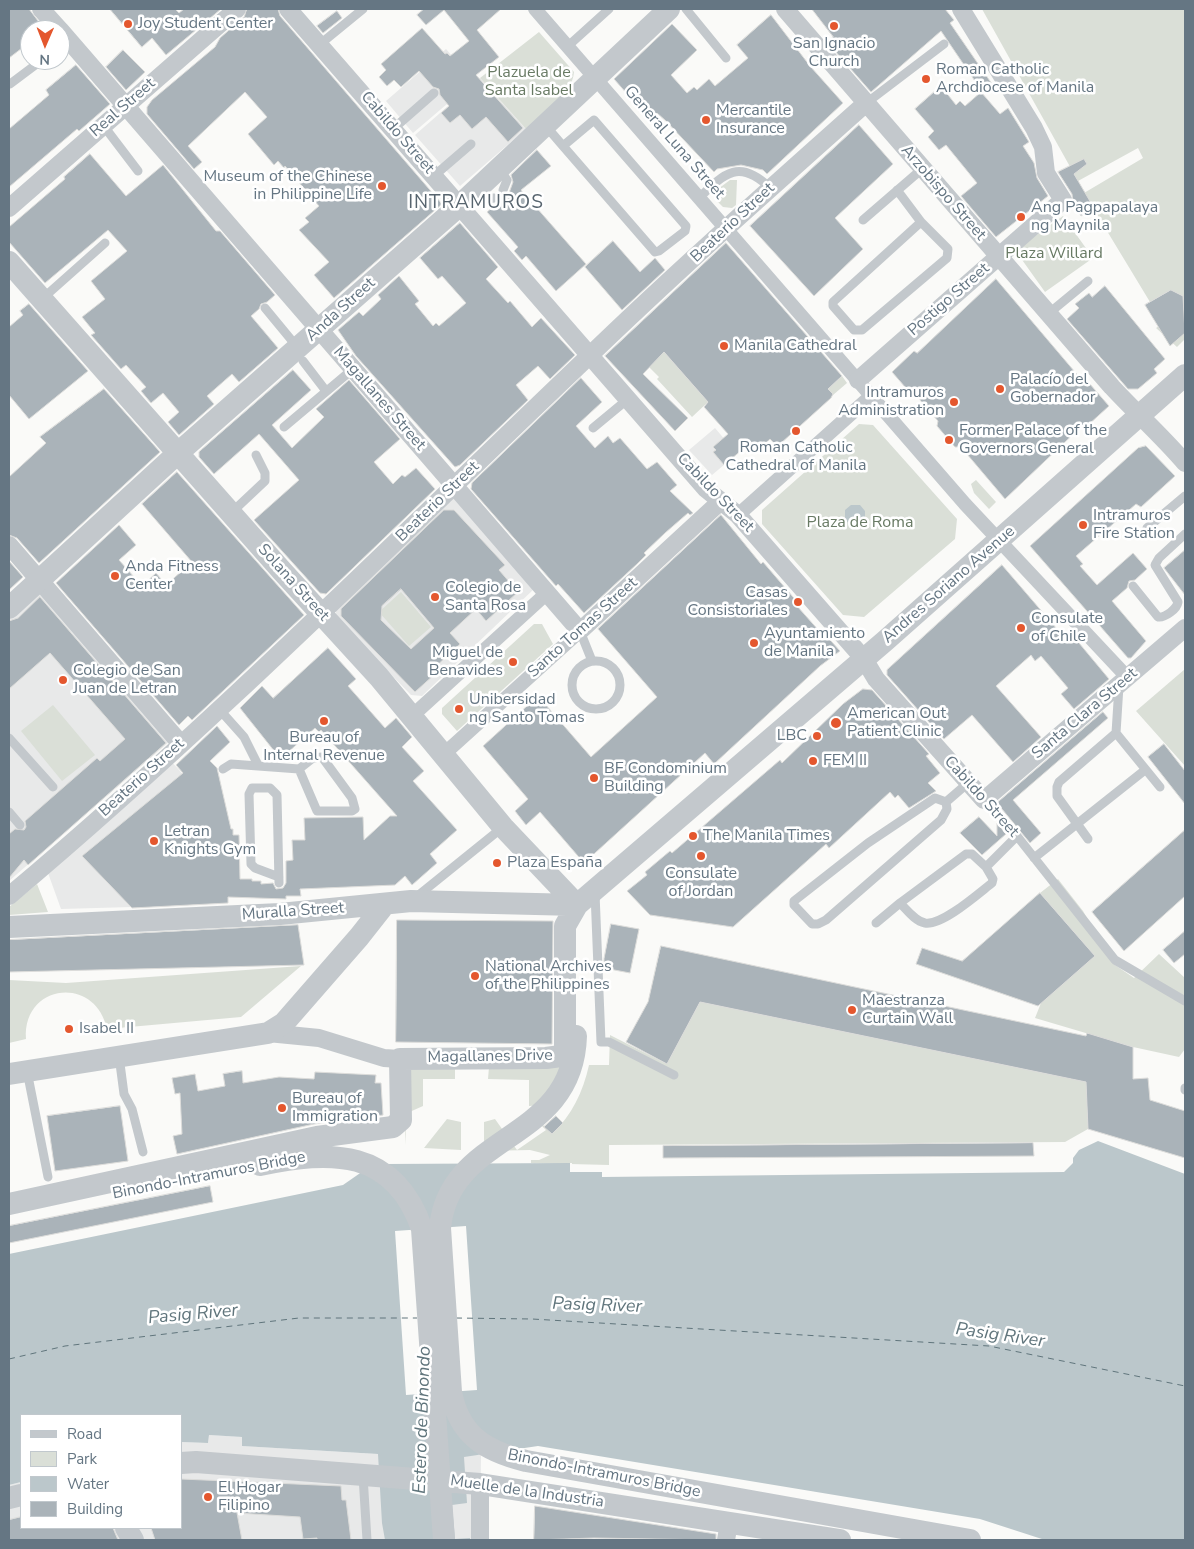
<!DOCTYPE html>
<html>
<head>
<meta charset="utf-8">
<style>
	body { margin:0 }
	#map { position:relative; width:1194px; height:1549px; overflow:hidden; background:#fafaf8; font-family:"Nunito Sans",sans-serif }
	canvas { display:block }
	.frame { position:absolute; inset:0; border:10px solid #657683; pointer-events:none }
	.legend { position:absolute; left:20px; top:1414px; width:162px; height:115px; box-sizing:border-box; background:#fff; border:1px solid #c1c8cd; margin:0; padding:6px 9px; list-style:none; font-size:15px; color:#657683 }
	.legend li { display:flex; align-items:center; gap:10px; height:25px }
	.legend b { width:25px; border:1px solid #c1c8cd }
	.north { position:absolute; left:20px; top:20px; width:50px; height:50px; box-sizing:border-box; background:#fff; border:1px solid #c1c8cd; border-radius:50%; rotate:181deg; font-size:14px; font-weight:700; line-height:20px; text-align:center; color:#657683 }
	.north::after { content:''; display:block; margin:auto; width:18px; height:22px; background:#e4572e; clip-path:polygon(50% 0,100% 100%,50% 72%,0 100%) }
</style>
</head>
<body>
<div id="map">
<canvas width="1194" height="1549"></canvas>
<div class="frame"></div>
<ul class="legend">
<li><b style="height:6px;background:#c3c8cc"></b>Road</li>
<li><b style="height:14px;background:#dadfd7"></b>Park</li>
<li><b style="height:14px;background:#bbc7cb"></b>Water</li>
<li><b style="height:14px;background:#aab3b9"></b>Building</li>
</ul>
<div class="north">N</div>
</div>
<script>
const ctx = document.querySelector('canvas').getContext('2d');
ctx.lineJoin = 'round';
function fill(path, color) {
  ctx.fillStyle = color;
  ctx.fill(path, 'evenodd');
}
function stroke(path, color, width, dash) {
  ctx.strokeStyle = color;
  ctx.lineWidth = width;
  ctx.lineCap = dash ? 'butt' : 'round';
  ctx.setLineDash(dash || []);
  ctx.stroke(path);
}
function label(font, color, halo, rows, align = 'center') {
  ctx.font = font + ' "Nunito Sans",sans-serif';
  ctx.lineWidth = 5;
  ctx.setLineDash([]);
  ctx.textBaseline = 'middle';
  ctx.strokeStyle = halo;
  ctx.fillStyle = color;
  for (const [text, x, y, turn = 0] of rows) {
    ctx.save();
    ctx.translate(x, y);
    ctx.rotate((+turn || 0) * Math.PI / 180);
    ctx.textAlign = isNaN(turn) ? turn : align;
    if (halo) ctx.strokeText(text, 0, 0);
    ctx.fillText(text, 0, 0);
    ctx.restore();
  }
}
fill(new Path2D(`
	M446 49 474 81 413 133 386 101Z
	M480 78 526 129 460 186 415 135Z
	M715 428 737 454 712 475 689 450Z
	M454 497 535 588 422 696 411 695 336 618V606Z
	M39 591 170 741 9 881V619Z
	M171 761 205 799 132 907 61 909 48 873Z
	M209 1435 243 1437V1446L378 1454 481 1455 480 1540H9V1485L21 1482V1528H181V1442L208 1443Z`), '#e8e9e9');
fill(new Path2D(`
	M982 9H1185V339L1177 347 1156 328 1184 310 1183 296 1171 290 1150 302 1084 193 1143 158 1138 148 1078 181Z
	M539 32 574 72C572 96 543 113 526 129L480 78Z
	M730 180H737L736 205 732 208 723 207 716 200 718 189Z
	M1063 216 1093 258 1045 292 1015 250Z
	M664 352 708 402 692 417 657 379 659 377 649 367Z
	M842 376 847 383 833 395 828 389Z
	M859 424 873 425 957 519 955 539 864 617 843 615 762 524V510Z
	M976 480 996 502 989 509 974 493 971 484Z
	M401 592 431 627 409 646 379 612Z
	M534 624H542L553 644 457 731 442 714V708Z
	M1185 669V766L1136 711Z
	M53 705 95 755 62 781 21 731Z
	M1058 879 1083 911 1115 965 1134 978 1159 954 1185 978V1049L1179 1057 1133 1047 1035 1018 1041 1003 1095 956 1040 893Z
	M37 884 48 912 9 915V907Z
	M301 966 241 1017 107 1029C95 974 22 984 26 1039L9 1043V980L66 983Z
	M700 1002 1086 1082 1088 1129 1065 1142 609 1145V1165L531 1163V1160H539L550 1155 530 1150 484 1151V1122L495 1119 517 1150 546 1130 533 1117 544 1105 529 1106V1080L488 1079 489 1067H563C558 1087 549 1102 534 1116L552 1134C572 1115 583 1092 589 1065H609L610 1035 667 1064Z
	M405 1067H455V1079H423V1106L405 1114 406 1145 405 1134Z
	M447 1119 461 1122V1150L424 1148Z`), '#dadfd7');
fill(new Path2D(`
	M851 505H860L865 511V520L859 525H850L845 519V510Z
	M1098 1141 1185 1174V1540H1045L980 1519 538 1446 464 1457 467 1503 452 1505 455 1539 470 1538V1540H385L382 1523 378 1454 242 1446V1437L209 1435 208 1443 181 1442V1415H21V1482L9 1485V1254L343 1185 366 1169 384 1164 570 1163V1172H602V1177L1064 1172 1073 1163V1158L1079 1150Z`), '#bbc7cb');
fill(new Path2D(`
	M570 1163H572V1170H602V1172H570Z
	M466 1226 477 1390 406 1395 395 1231Z`), '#fafaf8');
stroke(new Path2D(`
	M456 1318 532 1319 989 1346 1185 1386
	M9 1359 65 1346 299 1318H417`), '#60757c', 1, [6, 5]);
const building = new Path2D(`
	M9 9H29L45 30H30V42L9 58Z
	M110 9H175L179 13 184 9H221L166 55 152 38 142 47Z
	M247 9H278L280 16 442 204 334 298 314 275 329 262 299 230 309 222 305 218 319 206 285 166 284 168 278 161 274 165 248 134 267 117 245 92 188 146 202 162 194 169 147 114V107L152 100 215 47 220 38 244 17Z
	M424 9H501L477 30 499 57 476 75 523 128 508 142 486 117 472 129 460 115 450 123 441 113 449 106 440 95 439 89 433 87 419 71 401 87 394 80 387 86 379 77 386 70 381 64 422 28 445 54 447 53 450 56 469 41 444 10 426 25 417 15Z
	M812 9H945L954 20 950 23 992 84 981 90 941 31 871 92 827 42 833 37Z
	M337 11 342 18 323 33 317 26Z
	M771 15 810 66 843 103 767 174 763 170 741 165 717 169 714 172 666 121 657 113 650 120 614 79 672 24 697 50 671 75 687 93 694 87 697 90 709 79 715 86 748 58 737 45Z
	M123 50 145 72 126 90 106 67Z
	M76 65 110 104 79 131 77 129 9 187V129L49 95 46 90Z
	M941 86 956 105 960 101 965 106 981 92 1000 114 1008 108 1029 142 1023 146 1034 163 1037 178 1048 196 996 237 961 196 977 183 946 145 939 150 928 137 934 131 915 109Z
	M859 125 893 164 835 218 863 249 814 296 750 226Z
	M537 150 551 166 521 190 586 264 556 291 526 256 522 260 514 251 518 247 487 212 500 201 499 195 504 196 509 193 513 182 511 175Z
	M90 154 126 196 163 165 216 231H220L275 295 267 302 261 304 259 309 251 316 278 348 239 382 232 374 207 396 214 404 179 435 168 422 179 412 163 393 151 403 141 391 146 387 126 365 121 369 91 335 95 333 82 317 105 299 91 281 127 251 108 230 45 283 9 242V227L65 179 64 177Z
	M1084 159 1087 164 1074 174 1094 208 1081 216 1073 202 1072 194 1058 172Z
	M460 223 498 267 486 279 508 303 510 301 532 327 541 318 575 355 550 379 538 366 516 385 528 400 460 465 455 467 356 356 338 330 359 312 363 316 381 299 378 295 399 276 419 301 415 304 433 326 436 323 439 326 466 303 442 276 438 279 420 258Z
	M613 241 640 272 655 258 665 270 622 310 585 267Z
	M726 243 842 376 828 389 833 394 831 398 780 444 776 445 770 439 756 452 749 444 724 465 713 452 716 450 713 447 728 434 704 407 708 402 664 352 643 374 688 418 675 431 605 356Z
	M996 279 1086 385 1089 383 1109 406 1087 426 1084 424 1005 499 961 447H955L937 426 938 421 914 393 912 395 892 372 914 351 917 353Z
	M1105 286 1165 359 1154 369 1157 373 1138 389H1128L1067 319 1079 308 1075 304 1089 293 1092 297Z
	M1171 290 1183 296 1185 333 1170 346 1145 305Z
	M29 304 88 371 29 419 9 395V327L23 315 20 311Z
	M293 370 311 390 272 425 292 448 324 417 316 409 349 380 400 439 374 462 393 484 402 475 405 477 416 468 435 489 326 594 320 593 254 520 299 480 259 434 214 474 199 457V452Z
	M581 378 602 402 576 426 595 448 608 436 613 443 620 438 647 469 657 462 677 485 670 491 693 513 690 515 688 513 665 533 644 553 646 555 637 564 584 613 558 584 556 586 471 489 472 483Z
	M104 389 160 452 39 563 17 538 9 535V477L46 443 40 437Z
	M1146 446 1175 476 1141 507 1136 504 1076 556 1083 564 1080 566 1097 585 1133 553 1147 569 1135 580 1129 581 1127 588 1112 601 1146 641 1131 658H1128L1030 546 1138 448Z
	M177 472 304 615 192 720 188 716 179 725 56 583 119 525 136 545 119 560 142 586 156 573 166 585 192 562 142 504Z
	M444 510H454L505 565 499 570 518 592 486 621 476 609 450 633 460 644 432 670 435 674 415 692 341 616V609ZM401 589 434 628 411 649 381 620 382 606Z
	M721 515 761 564 763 562 799 604 797 606 821 633 823 632 840 651 820 666 714 764 705 753 584 863 540 812 526 825 515 811 528 799 483 746 538 696 591 757 657 697 598 629Z
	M1185 550V595L1164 568Z
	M9 561 23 577 9 590Z
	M1002 565 1063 636 1069 631 1109 679 1074 709 1061 694 1068 688 1041 656 1035 661 1031 655 996 686 1041 737 1013 762 972 715 944 739 887 675V670Z
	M40 597 166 743 28 865 24 860 9 878V834L15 829 24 830 26 827 25 821 97 758 100 761 125 739 50 653 9 689V621L18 618Z
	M328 648 356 679 348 686 385 728 396 718 412 737 402 747 424 771 413 781 457 830 430 854 437 863 412 885 405 876 395 885 300 889 301 896H286V899L228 897V903L132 908 82 856 183 773 176 765 217 726 230 742 210 761 217 768 231 829H233V835H239L240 879H252V881H261V884L273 883 276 889 283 888 286 883V861L293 860 292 840H305L304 818 363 817 364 840 390 816H397L321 730 319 732 315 728 285 755 279 749 275 752 240 708 262 686 273 698Z
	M863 689 872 690 929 754 926 756 940 773 928 783 936 791 909 808 898 795 895 798 890 792 829 848 826 844 733 927 650 915 627 891 647 875 645 872 670 851 672 853 780 760 782 763 843 704Z
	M1103 712 1108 718 1013 800 1041 833 1030 843 997 803Z
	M1164 744 1185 771V804L1148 757Z
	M979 817 997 836V823L1006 834 982 855 960 833Z
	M1185 830V896L1124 951 1092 912Z
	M1040 893 1095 956 1038 1006 916 964 922 948 962 961Z
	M397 920 553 921 552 1044 396 1042Z
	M611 924 639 929 630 973 604 968V959Z
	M298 925 304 965 9 972V940Z
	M1185 931V954L1174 963 1163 950Z
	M661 946 1086 1036 1087 1033 1133 1047V1079L1148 1078 1150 1100 1185 1111V1158L1088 1129 1086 1082 700 1002 667 1064 626 1042 648 1002Z
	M242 1071 243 1083 279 1077 314 1079 315 1072 376 1075 375 1083H381L383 1115 314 1124 177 1154 173 1136 182 1134 180 1093 175 1094 172 1078 195 1074 198 1091 225 1086 223 1074Z
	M120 1106 128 1161 55 1171 47 1116Z
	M556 1116 563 1123 552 1134 544 1127Z
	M1033 1143 1034 1156 663 1158V1146Z
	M210 1186 213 1202 9 1243V1226Z
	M181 1479 341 1486 342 1500H346L351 1540H317V1538L303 1539 300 1517 237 1513 242 1540H155L151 1528H181Z
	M535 1506 716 1534V1540L594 1538 534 1540Z
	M21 1517V1528H113L118 1540H9V1520Z`);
fill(building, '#aab3b9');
stroke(building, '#dcdcda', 1);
stroke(new Path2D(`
	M686 9 726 58
	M319 45 363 9
	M568 46 609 9
	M10 84 42 60
	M865 104 944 44
	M594 120 686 226 685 231 659 251 655 252 563 146Z
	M103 125 138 171
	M545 125 563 146
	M393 129 434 93
	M499 168 507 180 503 190
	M435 175 471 144
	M897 190 921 222 948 249 947 258 862 330H854L833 306V302L921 222
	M477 192 488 199 494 198
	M699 198C725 172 740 159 770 188
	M863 220 922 169
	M42 299 105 243
	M265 308 298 348
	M1048 314 1088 281
	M303 361 326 391
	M284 427 353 369
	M593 428 628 399
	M231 513 265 481V473L256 455
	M1147 528 1185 496
	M1133 586 1158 617C1165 618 1177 609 1178 602L1155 565 1159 558 1185 534
	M580 631 592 661
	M572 685a24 24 0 1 1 48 0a24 24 0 1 1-48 0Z
	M219 709 244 737 258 765
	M1116 733 1160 787
	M9 738 53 787
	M223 769 231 764 299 769 313 758 322 757 352 798 355 809 352 811H317L299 769
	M935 798 946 802 947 809 941 820 826 920 818 924H812L794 905V901L868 843Z
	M984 800 1017 836 1115 960 1185 1001
	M946 802 968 783
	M9 812 20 825
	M1088 839 1057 796V787L1059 782 1116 733 1119 686
	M1034 858 1145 770
	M279 877 255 868 251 864 249 794 252 788H270L277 795 279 883
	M595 893 601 1042H609L674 1075
	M415 898 503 827
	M900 903 966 854H972L986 867
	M876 923 900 903C907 910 915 921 925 923 942 926 979 893 992 883L993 879 986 867 1017 836
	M119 1056 124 1094 132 1109 143 1152
	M27 1071 48 1177
	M1185 1090V1088
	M363 1476 367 1540`), '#c3c8cc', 9);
stroke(new Path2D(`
	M535 9 965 504 1128 678
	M738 515 871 396
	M412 716 547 593
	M444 754 580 631`), '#c3c8cc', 14);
stroke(new Path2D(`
	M41 9 60 30
	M288 9 706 489 738 515 864 659 876 679 984 800 1185 628
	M785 9 1112 387C1136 413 1162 436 1185 463
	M60 30 580 631 721 501
	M9 208 237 9
	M858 380 1063 200 1046 173 1043 147 1034 128 961 9
	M9 545 181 744
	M9 896C211 726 397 539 588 357 678 270 772 187 865 104
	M268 1033 319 1038 384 1058 400 1059
	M480 1484V1540
	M726 1540 729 1523`), '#c3c8cc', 18);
stroke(new Path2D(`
	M9 262 282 571 379 677 503 827 577 905
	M9 608 178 453 460 205 669 9
	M9 927 280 914 411 901 577 905
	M576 1036C573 1144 449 1131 440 1228L451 1392C459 1435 485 1451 526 1461L970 1540
	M9 1074 268 1033 284 1023 359 937 385 904
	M260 1165C331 1150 394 1148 422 1229L444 1540
	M9 1204 317 1137 393 1127 401 1120 400 1059 546 1058 561 1056 565 1050V926L577 905 885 641 1185 375
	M181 1463 196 1462 480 1484 840 1540
	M9 1498 21 1495
	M126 1528 133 1540`), '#c3c8cc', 22);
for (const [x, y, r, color] of [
	[128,24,5,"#e4572e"],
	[834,26,5,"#e4572e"],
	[926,79,5,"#e4572e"],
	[706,120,5,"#e4572e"],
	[382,186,5,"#e4572e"],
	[1021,217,5,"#e4572e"],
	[724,346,5,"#e4572e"],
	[1000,389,5,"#e4572e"],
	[954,402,5,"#e4572e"],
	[796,431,5,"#e4572e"],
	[949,440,5,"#e4572e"],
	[1083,525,5,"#e4572e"],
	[115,576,5,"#e4572e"],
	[435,597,5,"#e4572e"],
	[798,602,5,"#e4572e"],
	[1021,628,5,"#e4572e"],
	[754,643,5,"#e4572e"],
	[513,662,5,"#e4572e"],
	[63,680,5,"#e4572e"],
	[459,709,5,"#e4572e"],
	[324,721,5,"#e4572e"],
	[836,723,6,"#e4572e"],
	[817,736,5,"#e4572e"],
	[813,761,5,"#e4572e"],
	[594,778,5,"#e4572e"],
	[693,836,5,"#e4572e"],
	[154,841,5,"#e4572e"],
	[701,856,5,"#e4572e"],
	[497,863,5,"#e4572e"],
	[475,976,5,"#e4572e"],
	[852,1010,5,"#e4572e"],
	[69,1029,5,"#e4572e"],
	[282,1108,5,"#e4572e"],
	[208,1497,5,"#e4572e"]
]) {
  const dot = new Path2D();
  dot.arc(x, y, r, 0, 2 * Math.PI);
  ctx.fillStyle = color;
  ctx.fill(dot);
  stroke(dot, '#fff', 2);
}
label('16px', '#657683', '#fff', [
	["Joy Student Center",138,24],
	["San Ignacio",834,44,"center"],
	["Church",834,62,"center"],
	["Roman Catholic",936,70],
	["Archdiocese of Manila",936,88],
	["Mercantile",716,111],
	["Insurance",716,129],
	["Museum of the Chinese",372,177,"right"],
	["in Philippine Life",372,195,"right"],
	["Ang Pagpapalaya",1031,208],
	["ng Maynila",1031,226],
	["Manila Cathedral",734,346],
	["Palacío del",1010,380],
	["Gobernador",1010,398],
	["Intramuros",944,393,"right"],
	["Administration",944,411,"right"],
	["Former Palace of the",959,431],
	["Governors General",959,449],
	["Roman Catholic",796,448,"center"],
	["Cathedral of Manila",796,466,"center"],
	["Intramuros",1093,516],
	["Fire Station",1093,534],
	["Anda Fitness",125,567],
	["Center",125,585],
	["Colegio de",445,588],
	["Santa Rosa",445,606],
	["Casas",788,593,"right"],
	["Consistoriales",788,611,"right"],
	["Consulate",1031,619],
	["of Chile",1031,637],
	["Ayuntamiento",764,634],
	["de Manila",764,652],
	["Miguel de",503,653,"right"],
	["Benavides",503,671,"right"],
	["Colegio de San",73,671],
	["Juan de Letran",73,689],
	["Unibersidad",469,700],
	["ng Santo Tomas",469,718],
	["American Out",847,714],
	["Patient Clinic",847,732],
	["LBC",807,736,"right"],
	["Bureau of",324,738,"center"],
	["Internal Revenue",324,756,"center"],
	["FEM II",823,761],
	["BF Condominium",604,769],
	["Building",604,787],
	["Letran",164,832],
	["Knights Gym",164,850],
	["The Manila Times",703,836],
	["Plaza España",507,863],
	["Consulate",701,874,"center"],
	["of Jordan",701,892,"center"],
	["National Archives",485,967],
	["of the Philippines",485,985],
	["Maestranza",862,1001],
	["Curtain Wall",862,1019],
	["Isabel II",79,1029],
	["Bureau of",292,1099],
	["Immigration",292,1117],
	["El Hogar",218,1488],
	["Filipino",218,1506]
], 'left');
label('16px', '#687a64', '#fff', [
	["Plazuela de",529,73],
	["Santa Isabel",529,91],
	["Plaza Willard",1054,254],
	["Plaza de Roma",860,523]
]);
label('16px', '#657683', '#fff', [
	["Real Street",123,108,-41],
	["Cabildo Street",397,133,49],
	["General Luna Street",674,143,49],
	["Arzobispo Street",943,193,49],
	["Beaterio Street",733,223,-43],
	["Postigo Street",949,300,-41],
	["Anda Street",341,310,-42],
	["Magallanes Street",379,399,49],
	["Cabildo Street",715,493,46],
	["Beaterio Street",438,502,-44],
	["Solana Street",293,583,48],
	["Andres Soriano Avenue",949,585,-41],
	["Santo Tomas Street",583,628,-42],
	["Santa Clara Street",1085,714,-40],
	["Beaterio Street",142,778,-42],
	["Cabildo Street",981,797,48],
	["Muralla Street",293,912,-4],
	["Magallanes Drive",490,1057,-1],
	["Binondo-Intramuros Bridge",209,1176,-11],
	["Binondo-Intramuros Bridge",604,1474,11],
	["Muelle de la Industria",527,1492,8]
]);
label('italic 18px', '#60757c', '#fff', [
	["Pasig River",597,1306,2],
	["Pasig River",193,1315,-5],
	["Pasig River",1000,1336,8],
	["Estero de Binondo",423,1420,-88]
]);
ctx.letterSpacing = '1px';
label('19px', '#57646e', '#fff', [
	["INTRAMUROS",476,203]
]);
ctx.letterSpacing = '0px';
</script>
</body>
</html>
